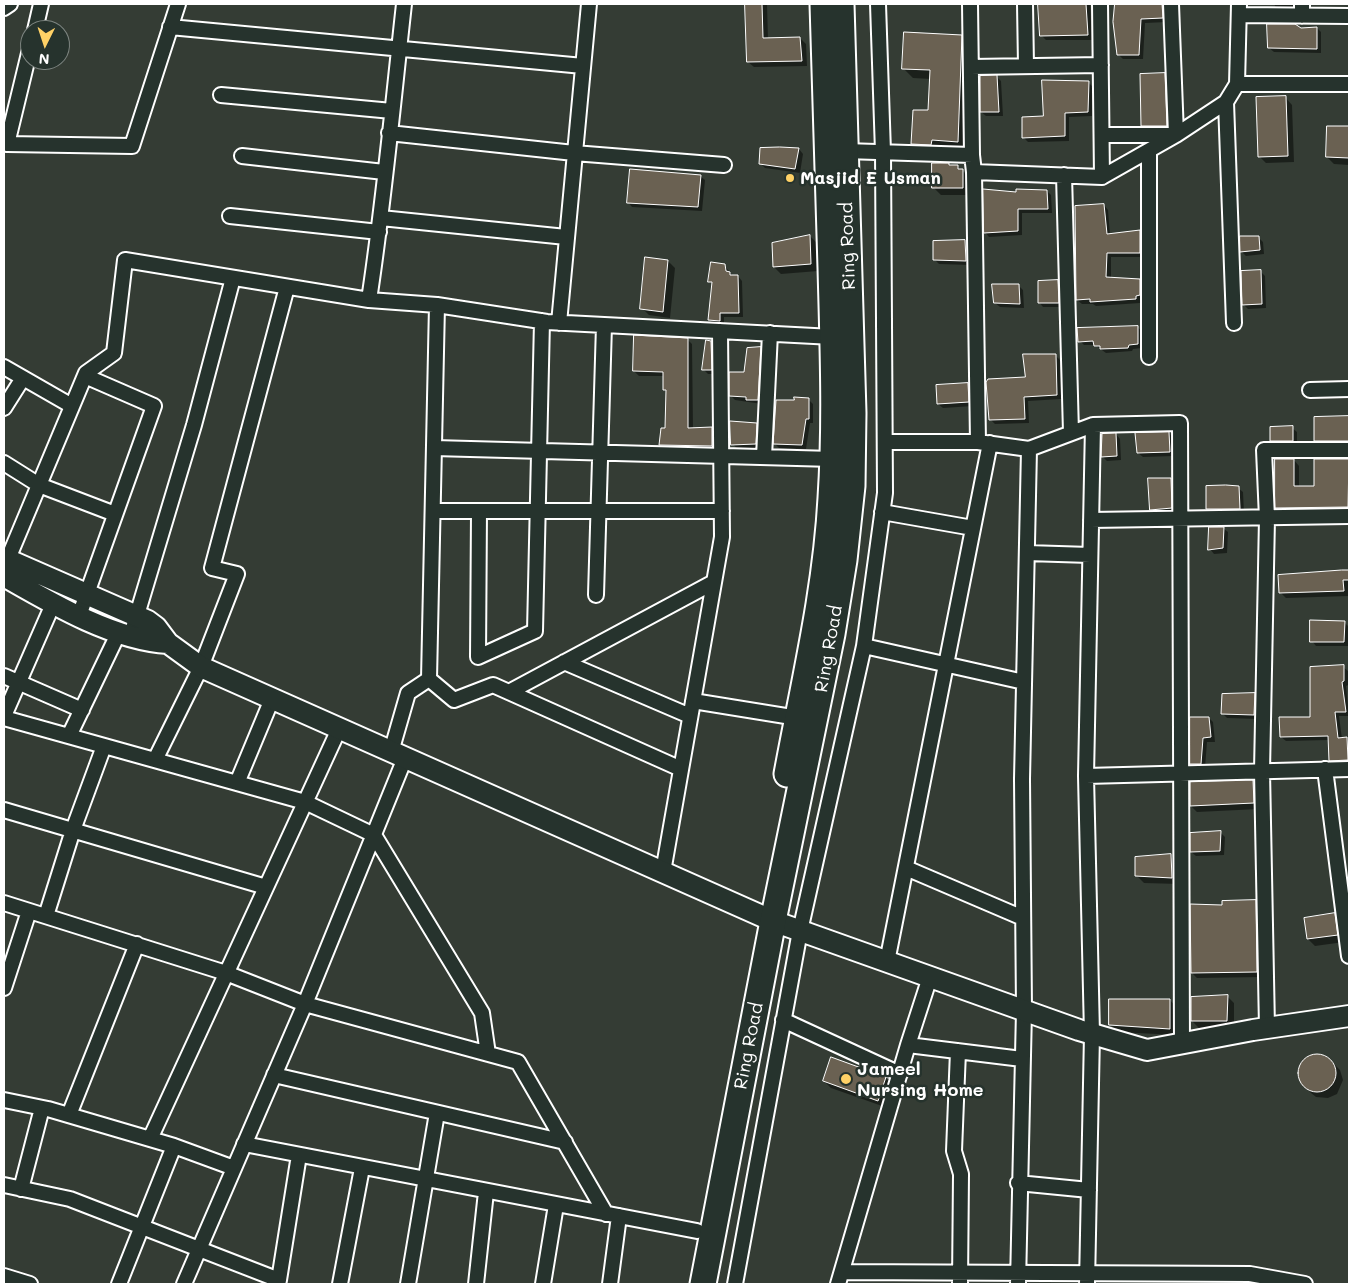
<!DOCTYPE html>
<html>
<head>
<meta charset="utf-8">
<style>
	body { margin:0 }
	#map { position:relative; width:1353px; height:1288px; overflow:hidden; background:#343c34; font-family:Mali,sans-serif }
	canvas { display:block }
	.frame { position:absolute; inset:0; border:5px solid #fff; pointer-events:none }
	.north { position:absolute; left:20px; top:20px; width:50px; height:50px; box-sizing:border-box; background:#26332d; border:1px solid #7d8581; border-radius:50%; rotate:184deg; font-size:14px; font-weight:700; line-height:20px; text-align:center; color:#fff }
	.north::after { content:''; display:block; margin:auto; width:18px; height:22px; background:#ffd166; clip-path:polygon(50% 0,100% 100%,50% 72%,0 100%) }
</style>
</head>
<body>
<div id="map">
<canvas width="1353" height="1288"></canvas>
<div class="frame"></div>
<div class="north">N</div>
</div>
<script>
const ctx = document.querySelector('canvas').getContext('2d');
ctx.lineJoin = 'round';
function fill(path, color) {
  ctx.fillStyle = color;
  ctx.fill(path, 'evenodd');
}
function stroke(path, color, width, dash) {
  ctx.strokeStyle = color;
  ctx.lineWidth = width;
  ctx.lineCap = dash ? 'butt' : 'round';
  ctx.setLineDash(dash || []);
  ctx.stroke(path);
}
function label(font, color, halo, rows, align = 'center') {
  ctx.font = font + ' Mali,sans-serif';
  ctx.lineWidth = 5;
  ctx.setLineDash([]);
  ctx.textBaseline = 'middle';
  ctx.strokeStyle = halo;
  ctx.fillStyle = color;
  for (const [text, x, y, turn = 0] of rows) {
    ctx.save();
    ctx.translate(x, y);
    ctx.rotate((+turn || 0) * Math.PI / 180);
    ctx.textAlign = isNaN(turn) ? turn : align;
    if (halo) ctx.strokeText(text, 0, 0);
    ctx.fillText(text, 0, 0);
    ctx.restore();
  }
}
fill(new Path2D(`
	M746 4H767L768 39 800 38 806 44 807 66 754 67 748 62Z
	M1038 4H1090L1092 40H1046L1041 35Z
	M1116 4H1165L1167 22 1145 23 1143 59H1123L1118 54Z
	M1274 4H1299L1298 11H1278Z
	M1317 28 1321 32V53L1274 52 1269 48 1301 29Z
	M961 36 971 46 967 151 922 154 913 144 929 112 931 79 913 78 903 68Z
	M1164 74 1169 78 1171 130H1147L1142 126Z
	M997 77 1001 81 1003 116H986L981 112Z
	M1088 82 1093 87 1092 116 1069 117V141L1028 142 1024 138 1044 117Z
	M1285 97 1292 105 1294 162 1266 163 1259 156Z
	M1328 127H1349V165L1334 164 1327 157Z
	M799 149 803 154 800 173 765 168 761 164Z
	M948 164 957 166 969 177 970 195H941L934 188Z
	M700 176 705 180 702 211 632 207 628 202Z
	M1047 191 1051 195 1052 213H1022V235L989 237 985 232 1018 193Z
	M1104 205 1108 210 1110 235 1140 232 1144 236V257H1111V278L1139 280 1144 285V299L1140 300V303L1096 306 1093 304H1082L1077 300Z
	M810 236 817 243 818 271 781 274 774 267Z
	M1258 237 1263 242 1264 254 1246 256 1241 251Z
	M964 242 969 246 970 265 939 264 935 260Z
	M668 261 675 268 670 318 649 315 642 308Z
	M724 265 733 276H738L742 281 743 317H724V325L714 324 709 320 713 285 710 281Z
	M1261 272 1265 276 1266 308 1248 309 1243 304Z
	M1058 281 1062 286 1063 307H1043L1039 302Z
	M1018 285 1023 290 1024 308 1000 307 995 303Z
	M1137 327 1142 331V348L1133 349 1132 351 1106 353 1095 345H1084L1080 341Z
	M687 339 692 344 693 429H712L717 434V450H666L661 445 666 429 667 393 664 389 665 376H639L634 371Z
	M711 342 715 347 716 374H708L704 370Z
	M760 349 765 353 762 404 735 400 731 396Z
	M1055 355 1060 360 1061 399 1028 401 1029 423 995 424 990 419 1027 379Z
	M968 384 972 389 973 406 943 408 938 404Z
	M808 399 813 404V423H810L806 449 779 448 775 444Z
	M1315 418H1349V446H1321L1315 441Z
	M756 424 764 431 763 451 740 452 733 444Z
	M1292 428 1297 432V445H1276L1272 441Z
	M1169 433 1173 438 1174 456 1143 457 1138 453Z
	M1116 434 1120 439 1121 460 1107 461 1102 456Z
	M1294 460 1299 466V487H1316L1315 460H1349V512L1282 513 1277 508Z
	M1170 479 1175 484 1176 513 1156 514 1151 509Z
	M1238 488 1243 492 1244 513H1212L1208 509Z
	M1223 528 1228 532 1227 553 1214 554 1210 549Z
	M1349 571V596L1286 598 1281 593 1280 576Z
	M1344 622 1349 627 1348 646H1316L1312 641Z
	M1343 667 1348 671V685L1346 686 1349 716H1339L1342 739 1347 738 1349 741V764L1334 765 1330 760 1329 740 1286 741 1281 737 1312 718Z
	M1254 694 1259 699 1258 719 1227 718 1223 714Z
	M1209 718 1213 722 1215 742H1207L1205 768H1196L1191 764Z
	M1253 782 1259 788V809L1197 812 1191 806Z
	M1220 832 1225 837 1224 855 1196 856 1191 852V834Z
	M1171 855 1178 862 1179 884 1144 883 1136 875Z
	M1255 902 1261 907 1262 977 1197 978 1192 973Z
	M1334 914 1341 921 1344 942 1315 946 1308 939Z
	M1227 996 1234 1003V1028H1199L1192 1021Z
	M1170 1000 1177 1008V1035L1117 1032 1110 1024Z
	M1316 1055 1328 1058 1340 1070 1343 1080 1337 1094 1328 1098 1316 1097 1311 1093 1304 1085 1299 1075 1301 1063 1305 1059Z
	M885 1078 893 1085 885 1107 831 1088 824 1081Z`), '#0007');
const building = new Path2D(`
	M745 4H762L763 38 800 37 802 61 747 62Z
	M1038 4H1086L1088 35 1040 36Z
	M1115 4H1162L1163 18 1141 19 1139 55H1117L1113 22Z
	M1267 24H1295L1301 28 1317 27V49L1268 48Z
	M904 32 962 35 958 142 932 140 931 145 911 144 913 110H928L930 70 902 69Z
	M1165 73 1167 126H1141L1140 74Z
	M997 75 999 112H980V76Z
	M1042 80 1089 81 1088 112 1065 113V136L1022 138V117L1043 116Z
	M1286 96 1288 156 1258 157 1256 97Z
	M1327 126H1349V158L1326 157Z
	M780 147 799 148 795 169 759 164 760 148Z
	M932 163H949V165H958V169H963V188H932Z
	M630 169 701 175 698 207 627 203Z
	M983 189 1016 192V189L1047 190 1048 209H1018V231L984 233Z
	M1104 204 1107 234 1140 230V253H1107L1106 277 1140 279V295L1136 296V299L1090 302V299L1076 300 1075 206Z
	M810 235 811 264 773 267 772 243Z
	M1240 236H1259L1260 250 1240 252Z
	M965 240 966 261 933 260V241Z
	M645 257 668 260 663 312 640 309Z
	M711 262 725 264 726 271 730 272V275H738L739 313H720V321L708 320 712 282H708Z
	M1261 270 1262 304 1242 305 1241 271Z
	M1058 280 1059 303H1038V281Z
	M992 284H1019L1020 304 994 303Z
	M1138 326V344L1129 345 1128 348 1100 349V346H1094L1093 341 1078 342 1077 328Z
	M634 335 688 338V428L712 427V446L659 445 661 428H665L666 390H663V372L633 371Z
	M706 340 711 341 712 370H702Z
	M761 347 758 400H746V397L729 396V372H744L747 348Z
	M1023 354H1056L1057 395 1024 397 1025 419 989 420 986 382 988 379 1025 377Z
	M968 383 969 402 937 404 936 385Z
	M794 397 809 398V419H806L802 445 773 444 776 400H794Z
	M1349 416V441H1314V417Z
	M730 421 757 423 756 444 731 445Z
	M1293 426V441H1270V427Z
	M1169 432 1170 452 1137 453 1135 433Z
	M1116 433 1117 456 1101 457 1102 434Z
	M1275 459H1294V486H1314V459H1349L1348 507 1275 508Z
	M1148 478H1171L1172 508 1150 510Z
	M1226 485 1239 486 1240 509H1206V486Z
	M1209 527H1224L1223 548 1208 550Z
	M1342 570H1349V580H1343L1344 591 1279 593 1278 575Z
	M1310 620 1345 621 1344 642H1310Z
	M1344 665V681L1342 682 1346 712H1335L1338 738 1347 737 1348 760 1329 761 1328 736 1280 737 1279 717H1310V667Z
	M1255 693 1254 715 1221 714 1222 694Z
	M1190 717H1209L1211 737 1203 738 1201 764H1190Z
	M1253 780 1254 803 1190 806V782Z
	M1221 831 1220 851 1190 852V833Z
	M1171 854 1172 878 1135 876V857Z
	M1256 900 1257 972 1191 973 1190 904 1222 905V901Z
	M1335 913 1338 935 1307 939 1304 918Z
	M1228 995 1227 1021H1191V997Z
	M1109 999H1170V1029L1109 1025Z
	M1298 1073a19 19 0 1 1 38 0a19 19 0 1 1-38 0Z
	M831 1057 886 1077 878 1101 823 1081Z`);
fill(building, '#6a6152');
stroke(building, '#fff', 1);
const street = new Path2D(`
	M970 4 972 155
	M1025 4 1026 66
	M1239 4 1237 84H1349
	M4 8 10 4
	M1240 15 1349 16
	M1302 16V4
	M170 27 583 66
	M35 30 41 4
	M30 49 7 144 132 146 178 4
	M971 67 1101 65
	M221 95 392 111
	M1226 102 1234 323
	M389 133 574 153 724 165
	M1102 135H1176L1171 4
	M845 151 972 155 974 172 1102 177 1100 4
	M1149 151V357
	M242 156 384 172
	M974 172 978 442
	M1064 175 1071 433
	M1102 177 1176 135 1226 102 1237 84
	M230 216 379 232
	M381 218 566 237
	M437 305 547 322 833 337
	M559 323 589 4
	M4 367 72 406
	M1310 390 1349 389
	M4 408 23 378
	M885 442H978L1029 449 1093 425
	M434 448 833 459
	M764 457 770 333
	M4 463 39 485 115 514
	M433 511H722
	M479 511 478 657 535 631 542 321
	M882 512 973 528
	M1091 520 1349 516
	M1027 553 1090 555
	M5 566 86 373 114 353 125 260 369 300
	M596 595 604 325
	M79 616 154 406 85 376
	M134 625 194 425 233 278
	M864 646 1024 682
	M564 662 690 716
	M4 676 82 710
	M429 679 454 700 493 685 681 769
	M509 692 714 582
	M693 701 798 718
	M4 716 53 604
	M4 718 305 802 374 835 482 1013 488 1054
	M69 736 119 632
	M391 752 408 693 429 679 437 305 369 300C384 202 393 103 404 4
	M155 760 201 667 237 574 212 568 287 287
	M1325 769 1349 956
	M1086 776 1092 1034 1087 1284
	M237 783 272 699
	M4 810 266 887
	M906 868 1023 918
	M663 872 722 537 720 331
	M4 903 226 973 305 1004 518 1062 606 1214
	M46 916 73 830 104 746
	M887 962 990 443
	M930 977 908 1045 1022 1059
	M4 988 29 911
	M783 1020 900 1074
	M1267 1028 1262 771 1267 518 1264 450H1349
	M1182 1044 1180 423 1093 425 1086 776 1349 769
	M958 1051 954 1151 961 1174 960 1284
	M274 1075 565 1142
	M4 1100 48 1109 174 1146 119 1284
	M69 1115 137 944
	M150 1139 339 729
	M244 1144 697 1231
	M174 1146 234 1168
	M1018 1183 1089 1190
	M4 1185 70 1199 279 1280 278 1284
	M21 1189 42 1108
	M842 1272 1250 1274 1305 1284
	M4 1276 30 1284
	M279 1280 299 1155
	M184 1284 305 1004 405 758
	M340 1284 362 1168
	M408 1284 437 1113
	M476 1284 486 1192
	M543 1284 556 1205
	M610 1284 619 1216
	M735 1284 800 931 864 646 885 493 883 152 878 4
	M838 1284 908 1045
	M1018 1284 1024 1010 1022 779 1029 449`);
const secondary = new Path2D(`
	M4 558 148 621 156 627 168 643 201 667 773 921 1079 1030 1147 1050 1253 1030 1349 1016
	M4 576C51 603 113 640 168 643`);
const highway = new Path2D(`
	M787 774C804 682 826 591 831 498 836 421 833 345 831 268 828 180 825 92 823 4
	M703 1284 773 921 832 634 844 560 852 486 853 413 841 4`);
stroke(street, '#fff', 18);
stroke(secondary, '#fff', 24);
stroke(highway, '#fff', 29);
stroke(street, '#26332d', 14);
stroke(secondary, '#26332d', 20);
stroke(highway, '#26332d', 25);
for (const [x, y, r, color] of [
	[790,178,5,"#ffd166"],
	[846,1079,6,"#ffd166"]
]) {
  const dot = new Path2D();
  dot.arc(x, y, r, 0, 2 * Math.PI);
  ctx.fillStyle = color;
  ctx.fill(dot);
  stroke(dot, '#26332d', 2);
}
label('bold 18px', '#fff', '#26332d', [
	["Masjid E Usman",800,178],
	["Jameel",857,1069],
	["Nursing Home",857,1090]
], 'left');
label('18px', '#fff', '#26332d', [
	["Ring Road",848,246,-92],
	["Ring Road",829,649,-80],
	["Ring Road",749,1046,-79]
]);
</script>
</body>
</html>
